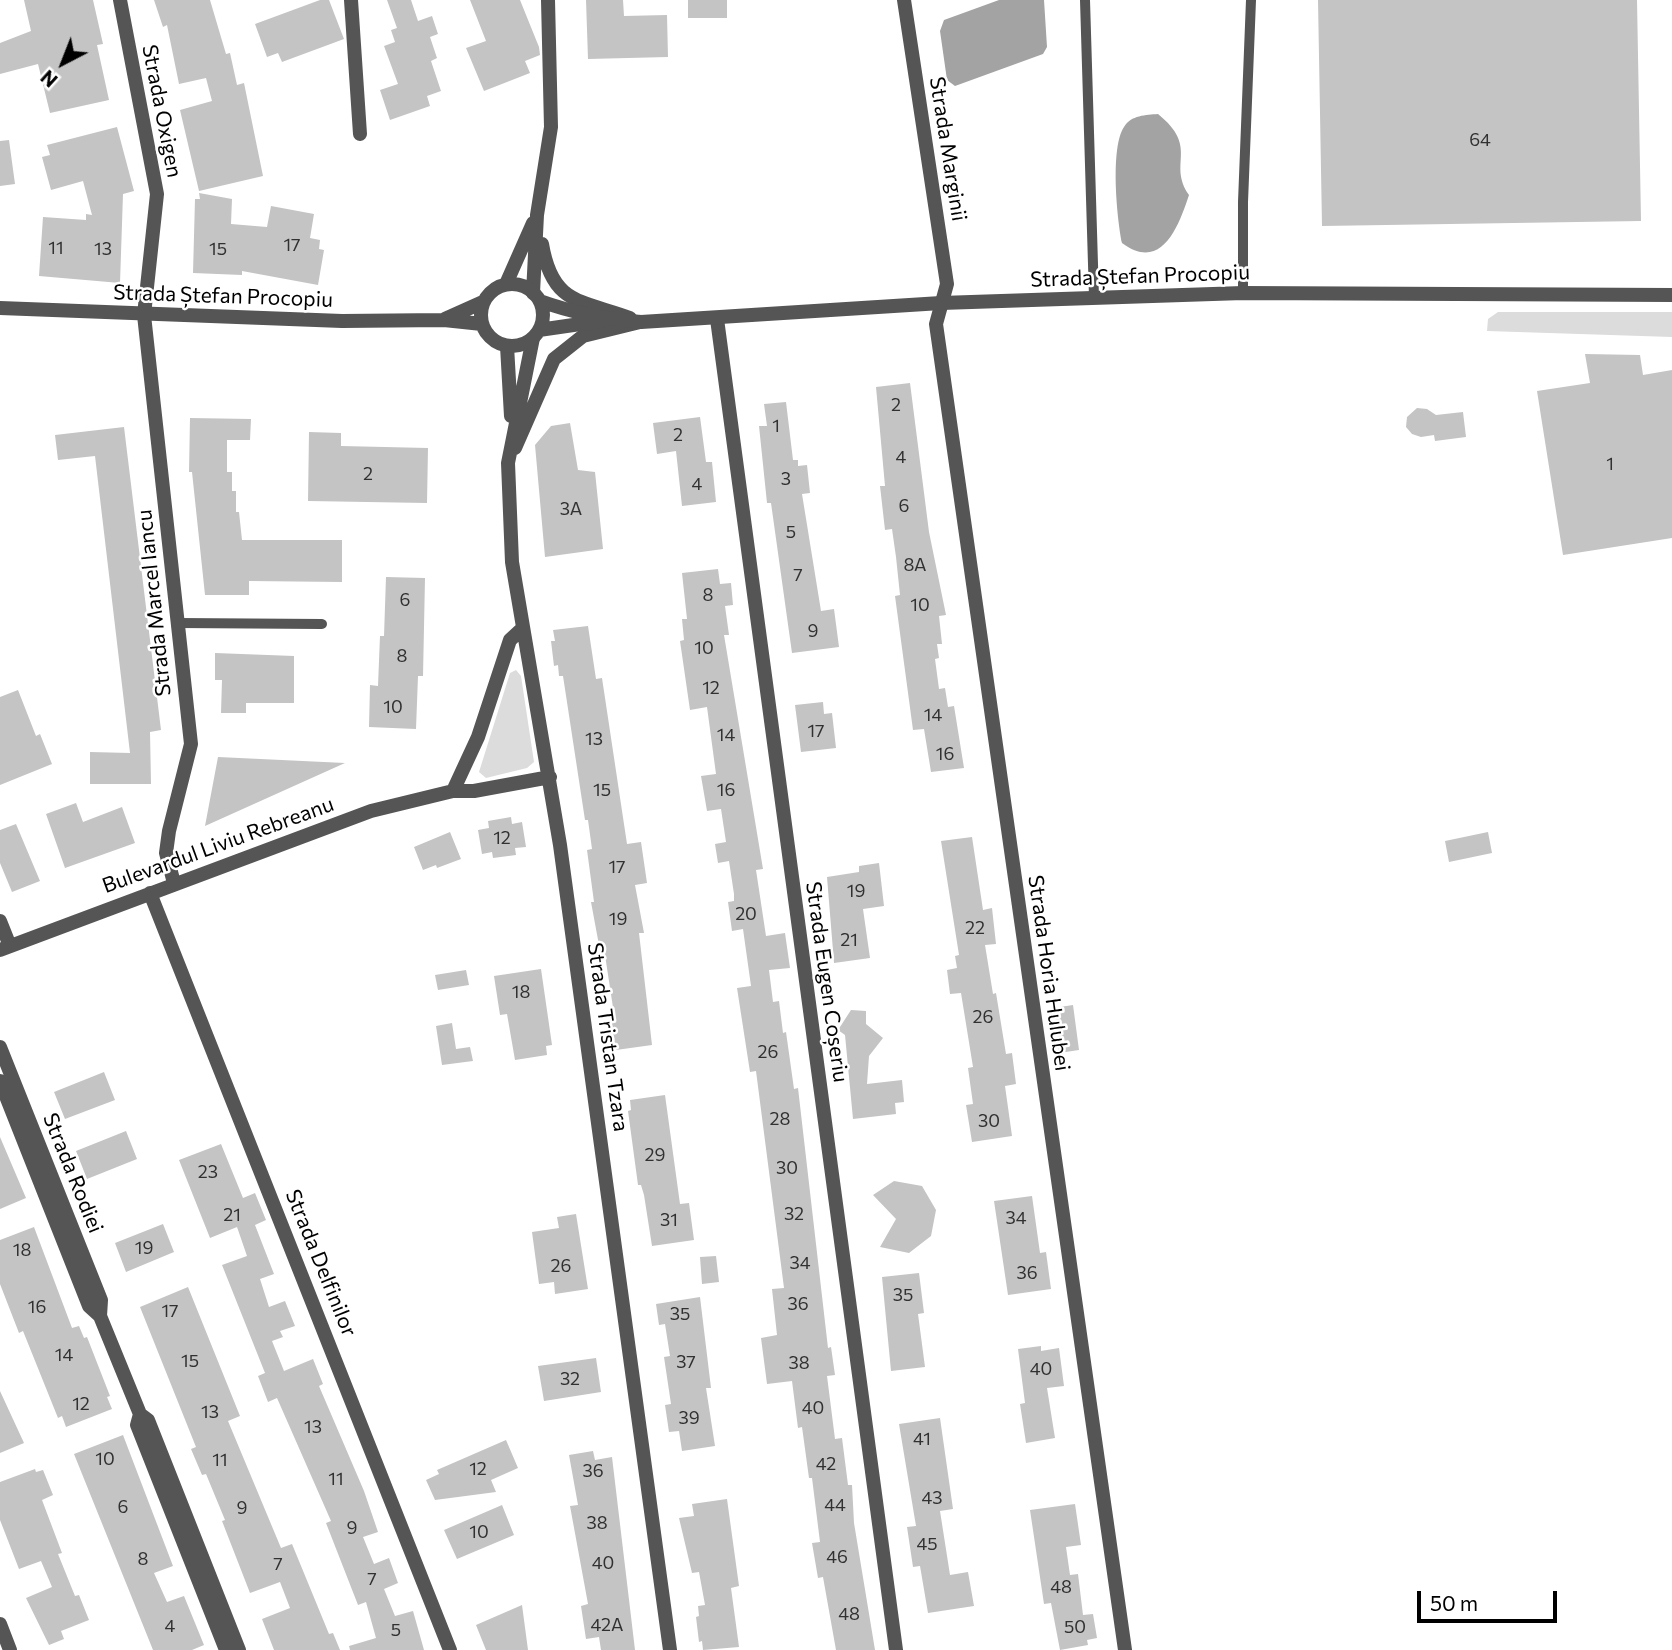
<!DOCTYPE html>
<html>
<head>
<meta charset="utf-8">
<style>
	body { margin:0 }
	#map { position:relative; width:1672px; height:1650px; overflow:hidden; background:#fff; font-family:Commissioner,sans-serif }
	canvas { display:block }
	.north { position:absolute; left:28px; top:28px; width:70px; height:70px; -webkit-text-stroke:5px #fff; paint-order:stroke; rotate:222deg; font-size:19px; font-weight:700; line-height:28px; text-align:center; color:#000 }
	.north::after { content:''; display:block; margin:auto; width:24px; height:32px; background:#000; clip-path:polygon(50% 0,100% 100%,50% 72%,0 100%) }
	.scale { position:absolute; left:1417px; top:1591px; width:140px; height:32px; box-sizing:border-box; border:4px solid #000; border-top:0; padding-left:9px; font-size:21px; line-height:24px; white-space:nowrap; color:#000; -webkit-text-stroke:5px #fff; paint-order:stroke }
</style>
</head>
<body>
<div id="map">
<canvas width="1672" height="1650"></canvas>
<div class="north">N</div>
<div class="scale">50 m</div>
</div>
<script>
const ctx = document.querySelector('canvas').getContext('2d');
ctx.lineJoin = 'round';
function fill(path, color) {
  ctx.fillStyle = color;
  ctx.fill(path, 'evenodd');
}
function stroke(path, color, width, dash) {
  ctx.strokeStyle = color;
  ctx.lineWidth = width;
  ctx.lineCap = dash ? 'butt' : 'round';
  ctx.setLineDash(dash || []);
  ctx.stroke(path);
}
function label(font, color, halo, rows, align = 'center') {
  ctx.font = font + ' Commissioner,sans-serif';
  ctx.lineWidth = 5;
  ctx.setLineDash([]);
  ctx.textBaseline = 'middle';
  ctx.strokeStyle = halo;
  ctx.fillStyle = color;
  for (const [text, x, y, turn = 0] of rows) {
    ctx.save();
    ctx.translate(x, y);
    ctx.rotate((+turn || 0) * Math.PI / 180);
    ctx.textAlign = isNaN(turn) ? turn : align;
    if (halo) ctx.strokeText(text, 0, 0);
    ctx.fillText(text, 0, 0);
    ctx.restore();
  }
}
fill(new Path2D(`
	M1498 312H1672V337L1487 331 1488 319Z
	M516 670 521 676 534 762 527 768 486 778 479 772 510 673Z`), '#dcdcdc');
fill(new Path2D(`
	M999 0H1044L1047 47 1043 54 955 86 947 80 940 31 944 20Z
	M1158 114C1200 148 1167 163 1189 195 1179 225 1162 273 1122 243 1117 218 1110 148 1124 127 1131 115 1146 115 1158 114Z`), '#a3a3a3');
fill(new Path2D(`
	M24 0H93L103 44 97 45 109 100 50 113 38 64 0 74V43L31 31Z
	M154 0H210L226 54 230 53 237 85 244 83 263 176 199 191 180 110 212 101 206 78 179 84 167 25 163 27Z
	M320 0H329L344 39 282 62 278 53 267 57 255 24Z
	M387 0H411L418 21 432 16 438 34 430 37 437 58 431 61 441 91 427 96 430 106 390 120 380 90 398 84 384 46 395 42 391 30 397 28Z
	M470 0H520L539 47 540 55 525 61 530 73 484 91 466 48 486 41Z
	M586 0H623L624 16 667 15 668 57 588 59Z
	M688 0H727V18H688Z
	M1318 0H1637L1641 221 1322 226Z
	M117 127 134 191 123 194 120 283 39 276 43 217 86 220V214L92 215 83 181 51 190 42 157 50 155 47 145Z
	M9 140 15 184 0 186V141Z
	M199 193 232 199 231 224 267 227 271 206 314 214 310 238 320 240 319 249 324 250 318 285 242 271V275L193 273 195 199H200Z
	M1585 354 1640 355 1643 375 1672 370V538L1563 555 1537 391 1590 383Z
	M910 383 929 532 946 615 939 616 942 644H937L939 658 935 659 939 689 945 688 948 707 954 706 964 768 931 772 924 729 913 730 895 596 900 595 896 557 892 529 885 530 880 486H885L876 387Z
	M786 402 793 460H798V466L807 465 810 493 802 494 821 611 834 609 839 647 792 653 771 503H767L759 426H767L764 404Z
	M1417 408 1427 409 1436 415 1463 412 1466 437 1435 441 1434 435 1421 437 1412 434 1406 427 1407 417Z
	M700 417 706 462H712L716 502 682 506 676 451 657 454 653 423Z
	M190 418 251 419 250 440H227V472H232V491H236V512H239L242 540H342V582L249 581V595H205L192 472H189Z
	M570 423 578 470 595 472 603 549 545 557 535 445 551 426Z
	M124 427 161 730 150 732 151 784H90V752L130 753 95 456 58 460 55 435Z
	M309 432 341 433V446L428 448 427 503 308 501Z
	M718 569 720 584 731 583 733 605 725 606 729 635H724L763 869 756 870 766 936 785 933 790 968 769 970 773 1002 779 1001 783 1033 786 1032 794 1089 798 1088 828 1348 831 1347 835 1375 827 1376 835 1439 842 1438 848 1485H852L854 1523 875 1650H836L823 1577 818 1578 812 1543 820 1542 812 1478H809L802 1427 798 1428 792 1381 767 1384 761 1338 777 1335 772 1289 784 1288 756 1071 750 1072 737 988 751 986 743 929 732 931 728 902 734 901V894L729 861 718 863 715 844 726 842 721 809 707 811 701 776 716 774 707 707 690 710 680 641 684 640 682 619H687L682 573Z
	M386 577 425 578 423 676H418L416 729 369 727 370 685 378 686 380 636H384Z
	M588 626 596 679 602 678 627 844 641 842 647 883 635 885 644 933H639L652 1045 616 1050 610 1014H614L605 955 601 956 591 902H594L587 850 592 849 588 820H585L563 676H559L558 665 554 666 551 641H555L553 630Z
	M215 653 294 656V703H246V713H221L222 680H215Z
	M18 690 36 736 40 734 52 764 0 785V697Z
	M823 702 824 714 832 713 836 748 801 752 795 705Z
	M218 757 345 763 205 826Z
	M76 803 83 822 122 807 135 843 65 868 46 814Z
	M511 817 512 824 522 822 526 847 515 848 516 855 493 858 492 852 482 854 478 830 489 828 488 821Z
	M16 824 40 881 12 892 0 863V830Z
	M450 832 461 859 437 868 436 865 423 870 414 847Z
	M1488 832 1492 853 1449 862 1445 841Z
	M972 837 983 910 992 908 996 944 985 945 993 994 996 993 1006 1054 1012 1053 1016 1084 1005 1086 1012 1136 972 1142 966 1105 973 1104 968 1068 973 1067 961 993 950 994 947 970 957 968 955 956 959 955 941 841Z
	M879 863 884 906 863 909 870 958 834 963 827 877 859 872V866Z
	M541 969 552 1045 546 1046 547 1055 515 1060 507 1014 500 1015 494 976Z
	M466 970 469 985 438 990 435 975Z
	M1073 1005 1079 1050 1059 1053 1053 1008Z
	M851 1010 866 1011V1024L883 1038 869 1056 867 1084 902 1080 904 1102 895 1103 896 1114 853 1119 845 1035 838 1030Z
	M452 1023 456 1049 470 1047 473 1061 442 1065 436 1026Z
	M104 1072 115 1100 65 1119 54 1092Z
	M665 1095 680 1204 689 1203 694 1240 652 1246 644 1195 641 1185H638L628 1111 631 1110 630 1100Z
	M126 1131 137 1159 87 1179 76 1151Z
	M0 1137 26 1198 0 1209Z
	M221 1144 243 1198 255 1193 266 1220 255 1225 274 1274 260 1279 269 1307 285 1301 295 1326 280 1331 283 1337 272 1341 284 1371 313 1359 323 1384 319 1386 364 1491 378 1532 363 1537 374 1564 389 1558 398 1583 384 1589 395 1616 413 1611 424 1650H350L349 1646 376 1638 366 1602 358 1605 326 1523 331 1521 277 1398 268 1402 258 1376 265 1373 222 1265 247 1256 237 1227 210 1238 179 1160Z
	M894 1181 922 1186 936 1210 931 1236 909 1253 880 1247 896 1219 873 1195Z
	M1032 1196 1040 1253 1046 1252 1051 1289 1008 1295 994 1201Z
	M576 1214 588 1289 555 1294 554 1282 539 1284 532 1232 559 1228 557 1217Z
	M163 1224 174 1252 126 1272 115 1243Z
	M34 1227 72 1328 79 1326 84 1338 87 1337 110 1396 107 1397 112 1409 66 1427 62 1416 58 1418 23 1331 19 1333 0 1284V1240Z
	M716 1256 719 1282 702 1284 700 1257Z
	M919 1273 924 1313 918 1314 925 1367 891 1371 882 1277Z
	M188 1287 240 1416 228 1421 281 1548 292 1544 329 1634 333 1633 340 1650H274L262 1619 290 1608 280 1582 250 1593 222 1521 225 1520 206 1474 202 1475 191 1449 196 1447 140 1307Z
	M700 1297 711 1388H706L715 1446 682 1451 679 1431 669 1432 665 1405 671 1404 664 1357 670 1356 665 1324 659 1325 656 1304Z
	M1041 1346V1351L1059 1348 1064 1386 1047 1388 1055 1438 1026 1443 1020 1404 1025 1403 1018 1349Z
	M596 1358 601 1392 544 1401 538 1366Z
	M0 1391 24 1443 0 1453Z
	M940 1418 953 1509 940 1511 950 1575 968 1572 974 1606 928 1613 920 1566 913 1567 907 1527 916 1526 899 1424Z
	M123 1435 173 1566 154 1573 167 1602 184 1596 204 1645 192 1650H153L74 1454Z
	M506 1440 518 1468 491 1480 496 1492 435 1500 426 1480 439 1474 437 1470Z
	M593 1451 595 1460 612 1457 635 1650H601L599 1637 586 1639 581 1606 588 1604 570 1506 578 1505 569 1455Z
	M35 1469 36 1472 43 1470 53 1495 42 1500 62 1553 58 1554 75 1596 79 1595 89 1620 61 1631 64 1639 49 1645 26 1598 52 1587 41 1561 19 1569 0 1520V1482Z
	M727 1499 739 1586 731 1588 739 1647 703 1650 702 1641 699 1642 696 1617 699 1616 698 1606 705 1605 699 1572 692 1573 679 1518 694 1516 692 1504Z
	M1075 1504 1081 1545 1066 1547 1070 1575 1078 1574 1083 1615 1093 1614 1097 1638 1087 1640 1088 1645 1060 1650 1051 1603 1044 1604 1030 1510Z
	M502 1505 514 1535 457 1559 444 1530Z
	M522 1605 528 1650H486L476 1625Z`), '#c4c4c4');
stroke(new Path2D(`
	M1085 0 1094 297
	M1243 293V202L1251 0
	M178 623 322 624`), '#555', 10);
stroke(new Path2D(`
	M120 0 157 194 144 315 191 744 169 831 166 853 174 883
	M351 0 360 134
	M904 0 947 284 936 324 1125 1650
	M542 244C552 304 580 300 630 318
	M506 284 533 223
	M533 293 537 215 551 127 548 0
	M717 319 896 1650
	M533 338 508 463 512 562 560 845 670 1650
	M507 346 511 416
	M515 448 554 359 583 336 640 322
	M453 791H474L550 777
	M150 893 450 1650
	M0 921 10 946
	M0 950 371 811 453 791 478 737 510 640 523 628
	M0 1047 101 1300 100 1316
	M0 1081 89 1306 100 1316 140 1414 148 1420 239 1650
	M140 1414 137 1425 226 1650
	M0 1624 10 1650`), '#555', 14);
stroke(new Path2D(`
	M481 315a31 31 0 1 1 62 0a31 31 0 1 1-62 0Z
	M540 301C573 313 606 319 641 322L941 303 1243 293 1672 295
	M0 308 342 321 444 320 482 324
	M445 319 483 302
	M539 330 601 321`), '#555', 14);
label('18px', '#313131', null, [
	["64",1480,140],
	["17",292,245],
	["11",56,248],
	["13",103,249],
	["15",218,249],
	["2",896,405],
	["1",776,426],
	["2",678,435],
	["4",901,457],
	["1",1610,464],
	["2",368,474],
	["3",786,479],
	["4",697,484],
	["6",904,506],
	["3A",571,509],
	["5",791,532],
	["8A",915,565],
	["7",798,575],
	["8",708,595],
	["6",405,600],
	["10",920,605],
	["9",813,631],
	["10",704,648],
	["8",402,656],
	["12",711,688],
	["10",393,707],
	["14",933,715],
	["17",816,731],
	["14",726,735],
	["13",594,739],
	["16",945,754],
	["15",602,790],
	["16",726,790],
	["12",502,838],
	["17",617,867],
	["19",856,891],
	["20",746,914],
	["19",618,919],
	["22",975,928],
	["21",849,940],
	["18",521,992],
	["26",983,1017],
	["26",768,1052],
	["28",780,1119],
	["30",989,1121],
	["29",655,1155],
	["30",787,1168],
	["23",208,1172],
	["32",794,1214],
	["21",232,1215],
	["34",1016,1218],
	["31",669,1220],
	["19",144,1248],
	["18",22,1250],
	["34",800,1263],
	["26",561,1266],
	["36",1027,1273],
	["35",903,1295],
	["36",798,1304],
	["16",37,1307],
	["17",170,1311],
	["35",680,1314],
	["14",64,1355],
	["15",190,1361],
	["37",686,1362],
	["38",799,1363],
	["40",1041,1369],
	["32",570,1379],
	["12",81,1404],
	["40",813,1408],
	["13",210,1412],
	["39",689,1418],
	["13",313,1427],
	["41",922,1439],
	["10",105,1459],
	["11",220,1460],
	["42",826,1464],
	["12",478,1469],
	["36",593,1471],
	["11",336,1479],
	["43",932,1498],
	["44",835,1505],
	["6",123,1507],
	["9",242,1508],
	["38",597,1523],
	["9",352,1528],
	["10",479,1532],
	["45",927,1544],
	["46",837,1557],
	["8",143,1559],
	["40",603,1563],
	["7",278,1564],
	["7",372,1579],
	["48",1061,1587],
	["48",849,1614],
	["42A",607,1625],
	["4",170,1626],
	["50",1075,1627],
	["5",396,1630]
]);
label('21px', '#000', '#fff', [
	["Strada Oxigen",162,111,79],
	["Strada Marginii",948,149,81],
	["Strada Ștefan Procopiu",1140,276,-2],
	["Strada Ștefan Procopiu",223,296,2],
	["Strada Marcel Iancu",154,603,-96],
	["Bulevardul Liviu Rebreanu",218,845,-20],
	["Strada Horia Hulubei",1049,973,82],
	["Strada Eugen Coșeriu",827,982,82],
	["Strada Tristan Tzara",608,1037,82],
	["Strada Rodiei",73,1173,68],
	["Strada Delfinilor",321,1263,68]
]);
</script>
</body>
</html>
